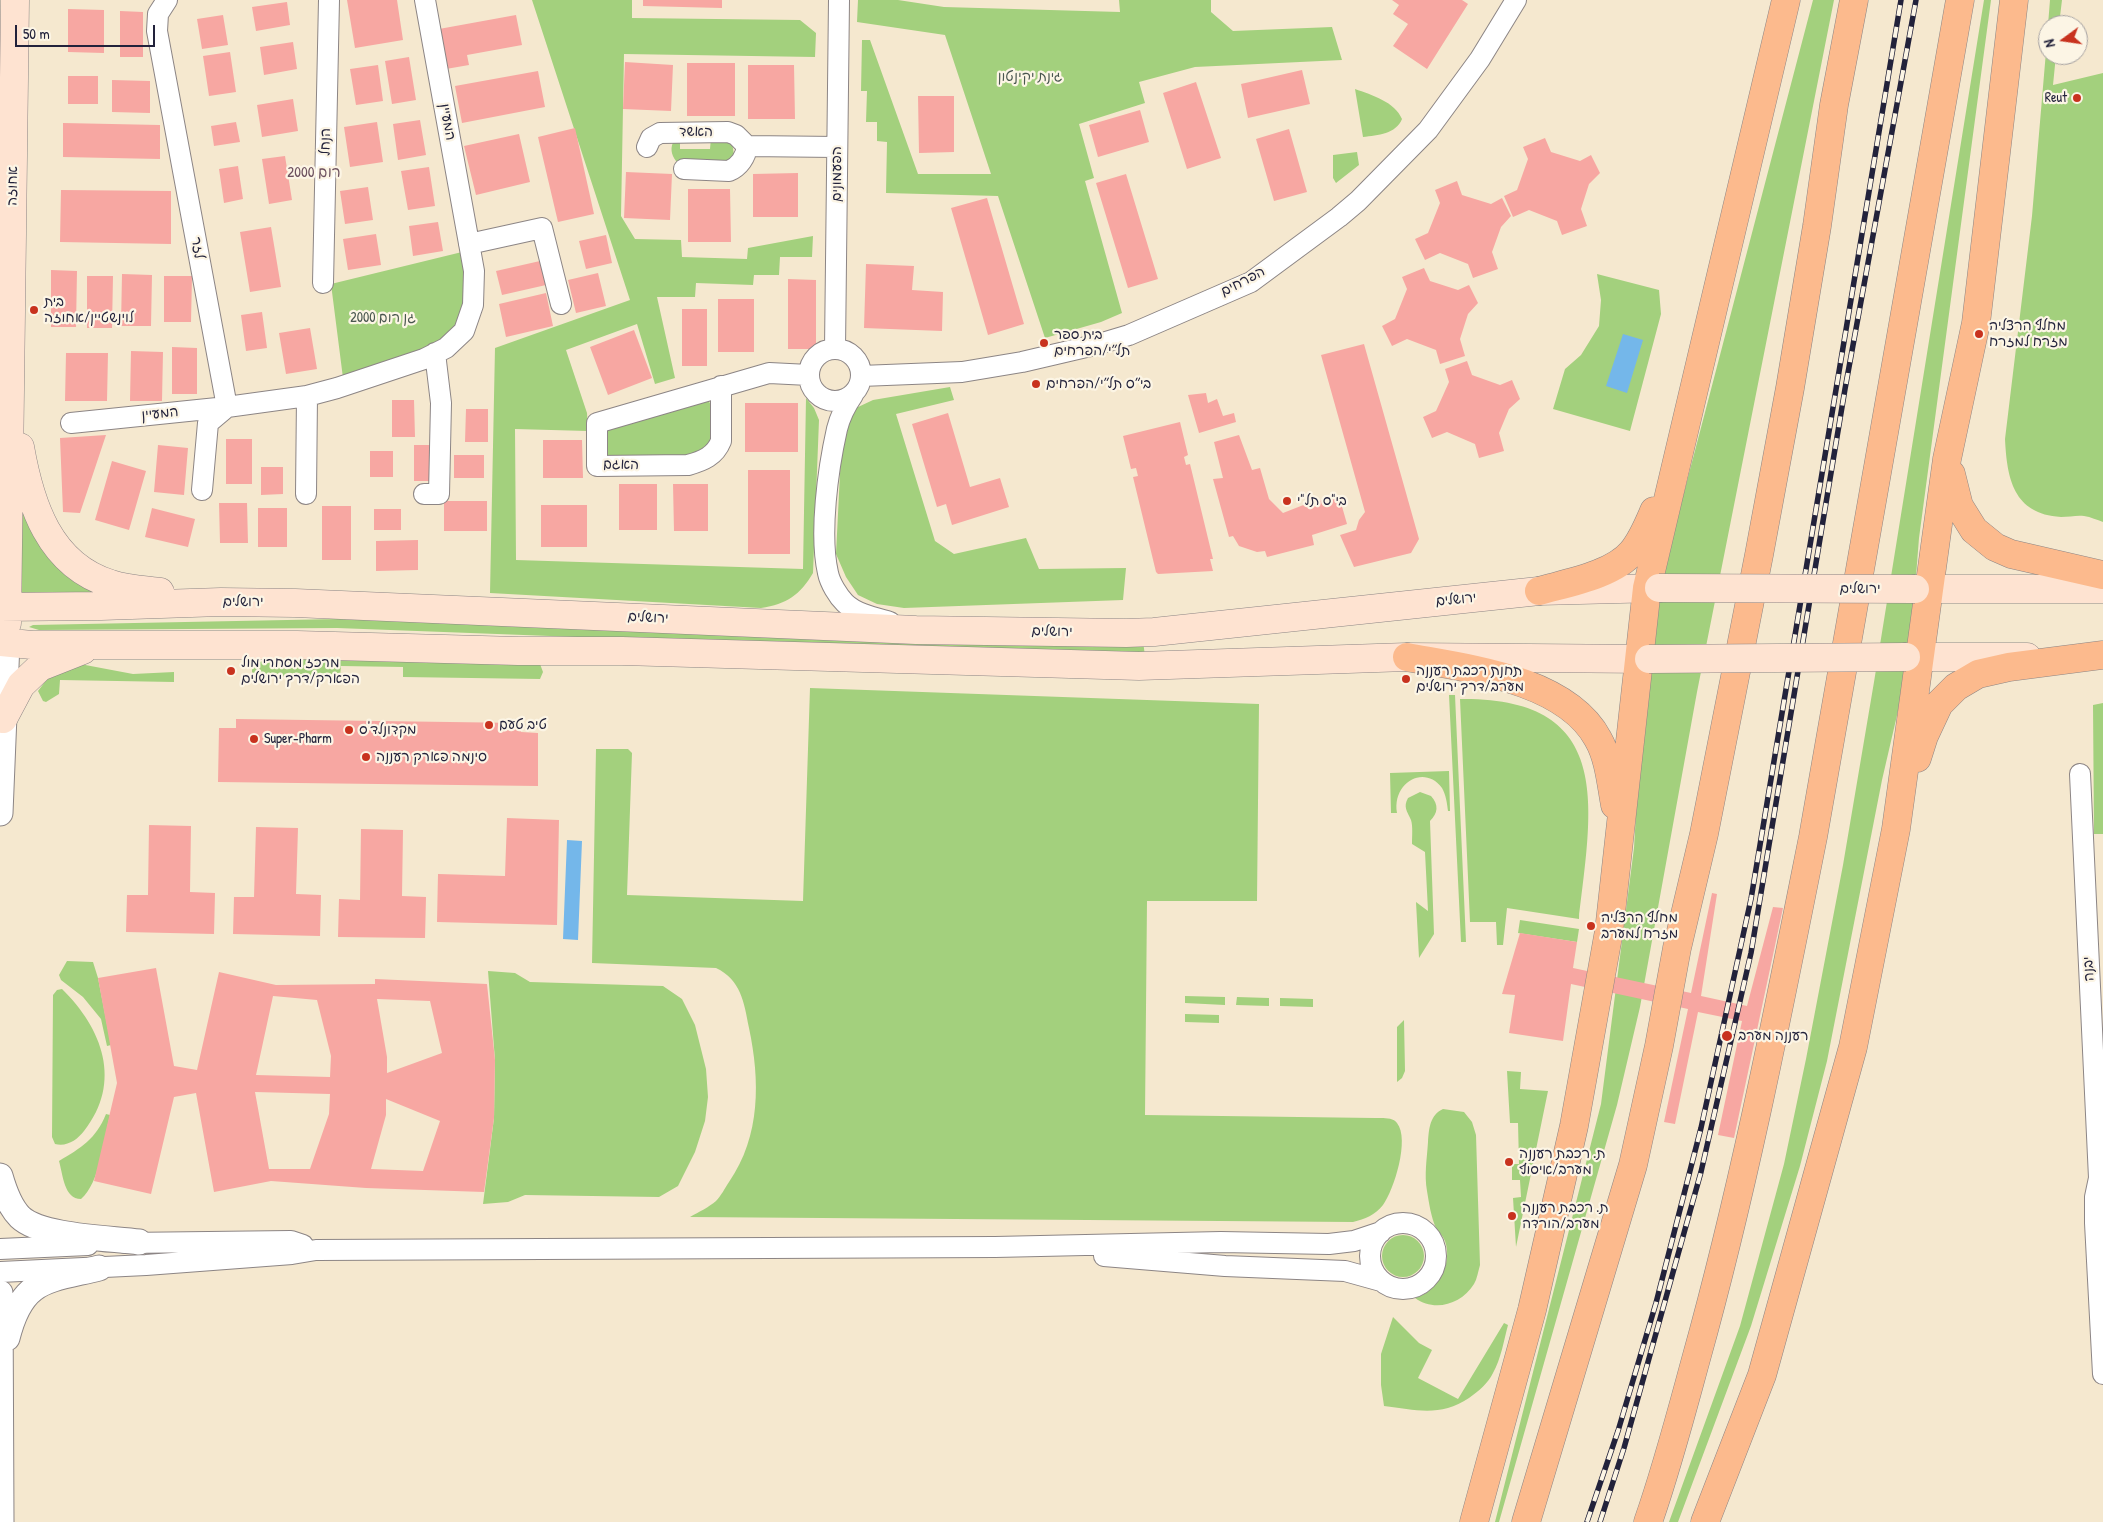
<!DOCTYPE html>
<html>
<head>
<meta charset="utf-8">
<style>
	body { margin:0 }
	#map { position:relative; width:2103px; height:1522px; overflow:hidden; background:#f5e8cf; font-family:"Patrick Hand",sans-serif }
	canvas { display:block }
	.north { position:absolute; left:2038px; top:15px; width:50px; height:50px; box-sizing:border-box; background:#fcf5e5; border:1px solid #a5a1a1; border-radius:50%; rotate:256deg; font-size:14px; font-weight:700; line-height:20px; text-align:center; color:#22223b }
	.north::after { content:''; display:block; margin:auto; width:18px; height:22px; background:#c8321e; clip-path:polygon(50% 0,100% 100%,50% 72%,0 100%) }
	.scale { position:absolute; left:15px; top:25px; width:140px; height:22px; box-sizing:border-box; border:2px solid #22223b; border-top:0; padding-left:6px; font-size:15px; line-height:18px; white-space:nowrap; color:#22223b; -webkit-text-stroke:4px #fcf5e5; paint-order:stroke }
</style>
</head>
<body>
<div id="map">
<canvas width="2103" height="1522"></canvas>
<div class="north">N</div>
<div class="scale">50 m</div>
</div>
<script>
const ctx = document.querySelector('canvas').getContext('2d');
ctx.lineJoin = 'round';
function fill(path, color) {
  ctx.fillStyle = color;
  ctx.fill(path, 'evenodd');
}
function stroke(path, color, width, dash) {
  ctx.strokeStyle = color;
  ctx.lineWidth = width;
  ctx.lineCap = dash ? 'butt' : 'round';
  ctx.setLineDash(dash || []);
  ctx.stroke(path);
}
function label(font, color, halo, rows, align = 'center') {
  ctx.font = font + ' "Patrick Hand","Playpen Sans Hebrew",sans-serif';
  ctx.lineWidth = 4.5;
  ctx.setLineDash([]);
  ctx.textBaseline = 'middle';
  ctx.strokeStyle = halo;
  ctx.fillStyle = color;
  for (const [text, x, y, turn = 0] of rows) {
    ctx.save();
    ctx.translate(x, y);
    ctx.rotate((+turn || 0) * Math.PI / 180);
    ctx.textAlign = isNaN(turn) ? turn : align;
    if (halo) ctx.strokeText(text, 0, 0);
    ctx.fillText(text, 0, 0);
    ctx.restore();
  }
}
fill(new Path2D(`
	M532 0H632V18L800 20 816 33 815 57 624 54 621 216 635 239 681 240 682 257 747 259 748 248 813 236 812 257H780L779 275H754L753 285 696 283 695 297H657L675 378 655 384 637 324 566 350 587 413 588 431 515 429 516 560 803 569 806 398 814 408 819 420 813 573C800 595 787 604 761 608L490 593 495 348 630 300Z
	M858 0H898L944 7 1120 12 1119 0H1211V12L1233 31 1332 27 1342 60 1195 67 1139 82 1145 103 1079 124 1094 178 1085 181 1122 313 1101 322 1045 338 998 196 886 193 887 142 877 141V122H866L867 91H861L862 40H870L918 174H991L945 35 857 22Z
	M1813 0H1834L1697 692 1640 1007 1617 1105 1499 1522H1495L1601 1104 1634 848 1642 710 1659 588Z
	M1984 0H1991L1919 538 1915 589 1901 698 1882 780 1827 1061 1800 1166 1751 1326 1678 1522H1669L1740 1326 1784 1164 1806 1059 1843 865 1874 682Z
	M2050 0H2062L2059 25H2048Z
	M2048 28V55H2056L2053 85 2103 73V522C2097 520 2091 517 2084 516 2077 515 2069 517 2061 517 2013 514 2007 478 2005 439L2032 216Z
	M1355 89C1372 95 1395 102 1402 119 1396 134 1378 135 1363 137Z
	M680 138V149H710L711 138 732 142 734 155 729 162 676 161C671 154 670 148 674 140Z
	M1357 152 1359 165 1336 183 1333 178V155Z
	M462 252 465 272 467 302 457 330 441 344 343 378 331 284Z
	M1597 274 1659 290 1661 314 1630 431 1553 409 1565 369 1581 355 1599 326 1601 300Z
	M950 387 954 400 896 414 935 541 954 554 1026 538 1039 569 1126 568 1123 600 904 608 877 604 858 595 846 577 836 554 842 433 856 408 873 400Z
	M708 400 711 405V441L701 455 612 458C602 452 604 441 604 430Z
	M20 478 23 496 125 596 19 597Z
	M338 619 423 620 1143 641 1145 656 817 646 337 628 39 630 29 627 33 625Z
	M278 657 540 664 543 672 540 679 403 677V667L341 666 340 677 252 676V664Z
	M80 664 133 674 174 672V682L60 680 59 694 46 702 43 701 38 691 48 678Z
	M810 688 1259 704 1257 901H1147L1145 1115 1375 1118C1382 1118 1393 1117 1397 1123 1410 1139 1394 1190 1383 1205 1375 1215 1365 1219 1353 1222L690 1217C699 1212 709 1207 716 1201 721 1196 725 1188 729 1182 761 1136 760 1080 749 1028 744 1002 741 980 716 968L592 963 596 749H628L632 753 627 895 803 901Z
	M1449 695H1455L1466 942H1461Z
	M1460 699C1616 697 1592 807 1579 919L1507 908 1503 945H1497L1496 922H1470Z
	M2103 703V834H2094L2093 705Z
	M1449 771 1450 811H1448C1447 803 1446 795 1442 788 1424 764 1392 783 1397 813H1391L1390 773Z
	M1420 792 1431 796C1439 805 1438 813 1430 821L1434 934 1419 958 1416 902 1428 911 1425 852 1412 844C1412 837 1413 826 1411 820 1407 811 1403 807 1408 798Z
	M1520 920 1579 929 1577 942 1518 933Z
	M67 961 93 962 98 978 111 1045 107 1046 101 1019 83 997 61 980 59 975Z
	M488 971 515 973 530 982 663 986 682 999 695 1025 706 1069 708 1097 705 1121 695 1152 678 1186 659 1197 525 1195 508 1202 483 1204 494 1118 495 1060Z
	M62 989C102 1028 123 1082 84 1131 77 1140 67 1147 55 1144L52 1137 53 995 57 990Z
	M1185 996 1225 997V1005L1185 1003Z
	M1237 997 1269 998V1006L1236 1005Z
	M1280 998 1313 999V1007L1280 1006Z
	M1185 1014 1219 1015V1023L1185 1022Z
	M1404 1020 1405 1071 1402 1078 1397 1082V1027Z
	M1507 1071 1521 1072 1520 1089 1548 1091 1516 1247 1513 1198 1521 1197 1520 1180H1512V1164H1519L1518 1123H1510Z
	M1443 1109 1464 1112 1472 1122 1476 1135 1480 1265C1478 1272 1477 1279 1474 1284 1461 1305 1434 1312 1415 1298 1438 1292 1453 1263 1445 1241 1443 1236 1439 1232 1436 1228 1431 1217 1429 1203 1427 1191 1424 1175 1427 1158 1428 1142 1429 1128 1430 1115 1443 1109Z
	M106 1114 110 1115C104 1139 100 1183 81 1199 64 1199 63 1175 59 1161 81 1148 96 1139 106 1114Z
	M1382 1256a21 21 0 1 1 42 0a21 21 0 1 1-42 0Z
	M1393 1317 1419 1343 1432 1350 1418 1378 1458 1399 1504 1323 1508 1325C1504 1340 1501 1359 1493 1373 1488 1383 1479 1391 1469 1398 1441 1417 1416 1410 1384 1406L1381 1385V1354Z`), '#a3d07d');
fill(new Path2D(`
	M1623 334 1643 340 1627 393 1606 386Z
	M567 840 582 841 578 940 563 939Z`), '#74b7ea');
fill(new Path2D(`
	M347 0H397L403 40 355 48Z
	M643 0H722V8L643 6Z
	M1392 0H1462L1468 4 1427 69 1393 46 1408 24 1393 14 1399 5Z
	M287 2 290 25 256 31 252 7Z
	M68 9 104 10V53L68 52Z
	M120 11 143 12V57H120Z
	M223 15 228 45 202 49 197 19Z
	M516 15 522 45 467 55 469 65 446 69 439 29Z
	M293 42 297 69 264 75 260 47Z
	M230 52 236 92 209 96 203 56Z
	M409 57 416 100 392 104 385 61Z
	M625 62 673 65 671 111 623 109Z
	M687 63H735V116H687Z
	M378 65 383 101 356 105 350 69Z
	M748 65H794L795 119H748Z
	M1302 70 1310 104 1248 118 1241 84Z
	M538 71 545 107 462 123 455 86Z
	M68 76H98V104H68Z
	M112 80 150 81V113L112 112Z
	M1196 82 1221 158 1187 169 1163 93Z
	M918 96H954V152L919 153Z
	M293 99 298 131 262 137 257 105Z
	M1140 110 1149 142 1098 157 1089 125Z
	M420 120 426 155 398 160 393 124Z
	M236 122 240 142 214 146 211 126Z
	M377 122 383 162 350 167 344 127Z
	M63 123 160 125V159L63 157Z
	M575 128 594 214 558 222 538 137Z
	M1289 129 1307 192 1274 201 1256 139Z
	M519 134 530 182 476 195 464 146Z
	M1545 138 1551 152 1580 161 1591 155 1600 173 1589 184 1581 209 1587 226 1562 235 1557 221 1529 210 1513 217 1504 196 1517 190 1528 159 1523 147Z
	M285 156 292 200 269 204 262 159Z
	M238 166 243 199 224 203 219 169Z
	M429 167 435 206 408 210 401 171Z
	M626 172 672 174 670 220 624 218Z
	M798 173V217H753V174Z
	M1126 174 1158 279 1128 288 1096 183Z
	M1457 181 1462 195 1491 204 1502 198 1511 216 1501 227 1492 252 1498 269 1473 278 1468 264 1440 253 1425 260 1415 239 1428 233 1440 203 1435 190Z
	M368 187 373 220 345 224 340 191Z
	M688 189H730L731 242H688Z
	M61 190 171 191V244L60 242Z
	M987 198 1024 324 988 335 951 208Z
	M438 222 443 251 413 256 409 226Z
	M271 227 281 287 250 292 240 232Z
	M376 234 381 265 348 270 343 239Z
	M606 235 612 263 586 269 579 241Z
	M540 261 546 285 502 295 496 271Z
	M866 264 914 266 912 290 943 292 942 331 864 328Z
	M1424 268 1430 281 1458 290 1469 285 1478 303 1468 314 1460 339 1465 356 1440 364 1436 350 1407 339 1392 346 1382 326 1395 319 1407 289 1402 277Z
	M51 270 77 271 76 327H51Z
	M598 273 606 306 576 313 568 280Z
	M122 274 152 275 151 326H121Z
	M87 276H113L112 328H87Z
	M164 276H192L191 322H164Z
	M788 279 816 280V349H788Z
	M546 293 553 326 506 337 499 304Z
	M718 299H754V352H718Z
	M682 309H707V366H682Z
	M262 312 267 348 246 351 241 315Z
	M310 328 317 369 286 374 279 333Z
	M634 330 652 378 608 395 590 347Z
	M1364 344 1419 539 1411 553 1354 567 1340 535 1356 530 1359 520 1365 512 1321 355Z
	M172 347 197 348V394H172Z
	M131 351 163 352 162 401H130Z
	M66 353H108L107 401H65Z
	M1467 361 1472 375 1500 385 1512 380 1520 399 1509 409 1499 433 1504 451 1479 458 1475 444 1447 432 1432 438 1423 417 1436 411 1449 382 1445 369Z
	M1206 393 1208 403 1217 399 1223 416 1234 413 1236 422 1199 433 1188 395Z
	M392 400H414L415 437H392Z
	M745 403H798V452H745Z
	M466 409H488V442H465Z
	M948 413 970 487 1000 478 1009 507 952 525 946 504 937 507 912 424Z
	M1180 422 1188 455 1184 457 1186 465 1190 464 1213 559H1210L1213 571 1158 574 1156 572 1133 477 1138 476 1136 468 1131 469 1123 436Z
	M106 435 80 513 63 512 60 438Z
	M1239 435 1252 470 1260 468 1269 499 1283 513 1306 504 1339 496 1347 524 1312 535 1314 545 1267 557 1265 551 1257 552 1239 546 1233 536 1229 537 1213 479 1223 478 1214 442Z
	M226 439H252V484H226Z
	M543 440H582L583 478H543Z
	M158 445 188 448 184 495 154 492Z
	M414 445H430V481H414Z
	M370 451H393V477H370Z
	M454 455H484V478H454Z
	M112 461 146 471 129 530 95 520Z
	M261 467H283V494L261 495Z
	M748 470H790V554H748Z
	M619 484H657V530H619Z
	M673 484H708V531H674Z
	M444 501H487V531H444Z
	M219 503H247L248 543H220Z
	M541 505H587V547H541Z
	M322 506H351V560H322Z
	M152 508 195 519 188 547 145 537Z
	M258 508H287V547H258Z
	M374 509H401V530H374Z
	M418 540V570L376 571V541Z
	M236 719 521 723V732L538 733V786L218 782 219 728H236Z
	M507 818 559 820 557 925 437 922 438 874 505 876Z
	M149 825 191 826 190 892 215 893 214 934 126 932 127 895H148Z
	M256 827 298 828 296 894 321 895 320 936 233 934 234 897H254Z
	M361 829 403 830 402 896 426 897 425 938 338 937 339 899 360 900Z
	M1712 893 1717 894 1701 996 1747 1006 1773 907 1783 908 1734 1138 1718 1135 1742 1021 1698 1012 1675 1124 1664 1122 1688 1009 1571 984 1563 1041 1509 1033 1515 995 1502 994 1520 933 1577 942 1573 968 1691 993Z
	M156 968 174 1066 197 1070 219 972 276 985 375 984V979L487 984 495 1060 494 1118 484 1192 366 1188 271 1181 214 1192 196 1093 174 1097 151 1194 94 1181 117 1083 98 978ZM273 996 317 1000 331 1056 330 1077 256 1075ZM377 999 430 1001 442 1053 387 1073V1057ZM255 1092 330 1094 329 1114 310 1169H269ZM386 1099 440 1121 423 1171 371 1169 386 1115Z`), '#f7a7a2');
const minor = new Path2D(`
	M167 0 158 14 157 31 227 407
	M647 147 651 138 660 133 728 132 736 135 747 146 837 147
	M684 169 729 171C739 167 746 157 747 146
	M469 244 542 228 561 304
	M323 283 329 0
	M809 375a26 26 0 1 1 52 0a26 26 0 1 1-52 0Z
	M835 349 839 0
	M861 376 962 372 1022 362 1099 344 1129 335 1251 282 1339 217 1358 201 1428 130 1480 59 1516 0
	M721 386V441C715 456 703 461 688 465L597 466V423L769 373 809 375
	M853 395C846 405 840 417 837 429 828 469 819 534 828 573 830 583 838 596 845 603 856 614 876 618 890 622
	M71 423 227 407 307 396 337 388 424 359 446 348 464 331 473 305 474 271 425 0
	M202 490 208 423 227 407
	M306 494 307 396
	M424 494H439L441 403 435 353
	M2080 774 2099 1178 2095 1197V1223L2103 1374
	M1370 1256a33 33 0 1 1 66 0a33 33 0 1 1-66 0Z
	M125 1243 291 1241 303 1245
	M0 1249 88 1245
	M1104 1256 1225 1266 1345 1271 1381 1281
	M0 1272 146 1265 292 1254 316 1250 995 1247 1221 1242 1329 1244 1354 1241 1381 1232`);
const tertiary = new Path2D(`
	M0 813 7 642
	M0 1176C4 1190 9 1206 20 1217 41 1237 108 1238 139 1242
	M0 1293 1 1522
	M7 1338C22 1278 46 1281 99 1268`);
const secondary = new Path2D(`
	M20 447C30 504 49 565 111 584 126 589 144 590 160 592
	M1915 589H2103
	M0 607 101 606 221 602 295 603 916 630 1126 633 1154 632 1539 591 1659 588
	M7 623 15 0
	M0 642 32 645H297L518 651H622L1139 666 1407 657 1649 659
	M1906 657H2027
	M3 719 21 685 40 667 83 650`);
const motorway = new Path2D(`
	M1951 474 1959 506 1974 530 1995 547 2011 554 2103 575
	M1539 591C1567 583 1613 575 1632 552 1642 540 1648 525 1654 511
	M1407 657C1466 668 1566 679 1598 739 1609 758 1611 784 1615 805
	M1917 758 1924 736 1939 704 1956 687 1978 674 2009 667 2103 655
	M1474 1522 1532 1310 1574 1126 1609 931 1647 588 1786 0
	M1526 1522 1633 1165 1659 1046 1677 948 1704 834 1759 555 1790 388 1817 226 1834 105 1854 0
	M1648 1522C1667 1468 1681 1414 1696 1359 1744 1187 1778 1012 1813 837L1960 0
	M1705 1522 1762 1375 1853 1047 1896 829 1947 459 1976 323 2014 0`);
stroke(minor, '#8c8585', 22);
stroke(tertiary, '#8c8585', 27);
stroke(secondary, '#8c8585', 29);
stroke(motorway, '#8c8585', 29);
stroke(minor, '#fff', 20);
stroke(tertiary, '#fff', 25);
stroke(secondary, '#fee3d1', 28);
stroke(motorway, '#fcba8d', 28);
const rail = new Path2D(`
	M1587 1522 1618 1431 1656 1303 1701 1128 1751 899 1901 0
	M1600 1522 1624 1448 1701 1172 1751 953 1845 389 1916 0`);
stroke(rail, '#22223b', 5.5);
stroke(rail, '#fcf5e5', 4, [11]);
const secondaryBridge = new Path2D(`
	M1659 588 1915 589
	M1649 659 1906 657`);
stroke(secondaryBridge, '#8c8585', 29, []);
stroke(secondaryBridge, '#fee3d1', 28);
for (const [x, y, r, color] of [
	[2077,98,5,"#c8321e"],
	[34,310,5,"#c8321e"],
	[1979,334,5,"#c8321e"],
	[1044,343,5,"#c8321e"],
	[1036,384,5,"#c8321e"],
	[1287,501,5,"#c8321e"],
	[231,671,5,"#c8321e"],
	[1406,679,5,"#c8321e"],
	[489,725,5,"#c8321e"],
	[349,730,5,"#c8321e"],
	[254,739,5,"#c8321e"],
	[366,757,5,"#c8321e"],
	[1591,926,5,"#c8321e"],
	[1727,1036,6,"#c8321e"],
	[1509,1162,5,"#c8321e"],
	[1512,1216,5,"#c8321e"]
]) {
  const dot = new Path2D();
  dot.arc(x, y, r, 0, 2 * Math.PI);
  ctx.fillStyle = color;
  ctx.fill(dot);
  stroke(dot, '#fcf5e5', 2);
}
label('14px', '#49564f', '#fcf5e5', [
	["גינת יקינטון",1030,77],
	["גן רום 2000",383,318]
]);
label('14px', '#22223b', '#fcf5e5', [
	["Reut",2067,98,"right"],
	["בית",44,302],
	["לוינשטיין/אחוזה",44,318],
	["מחלף הרצליה",1989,326],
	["מזרח למזרח",1989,342],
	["בית ספר",1054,335],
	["תל״י/הפרחים",1054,351],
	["בי״ס תל״י/הפרחים",1046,384],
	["בי\"ס תל\"י",1297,501],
	["מרכז מסחרי מול",241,663],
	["הפארק/דרך ירושלים",241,679],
	["תחנת רכבת רעננה",1416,671],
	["מערב/דרך ירושלים",1416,687],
	["טיב טעם",499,725],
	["מקדונלד'ס",359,730],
	["Super-Pharm",264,739],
	["סינמה פארק רעננה",376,757],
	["מחלף הרצליה",1601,918],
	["מזרח למערב",1601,934],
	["רעננה מערב",1738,1036],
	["ת. רכבת רעננה",1519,1154],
	["מערב/איסוף",1519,1170],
	["ת. רכבת רעננה",1522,1208],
	["מערב/הורדה",1522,1224]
], 'left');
label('14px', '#22223b', '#fcf5e5', [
	["המעיין",447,122,80],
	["האשד",696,132],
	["הנחל",326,142,-89],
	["הפעמונים",837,174,-90],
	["אחוזה",13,186,-89],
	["לזר",197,248,80],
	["הפרחים",1243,282,-28],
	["המעיין",160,414,-6],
	["האגם",621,465,1],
	["ירושלים",1860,589],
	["ירושלים",1456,600,-6],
	["ירושלים",243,602],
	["ירושלים",648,618,3],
	["ירושלים",1052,632,1],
	["יבנה",2089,969,-93]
]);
label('15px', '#6d515f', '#fcf5e5', [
	["רום 2000",314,173]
]);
</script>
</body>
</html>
